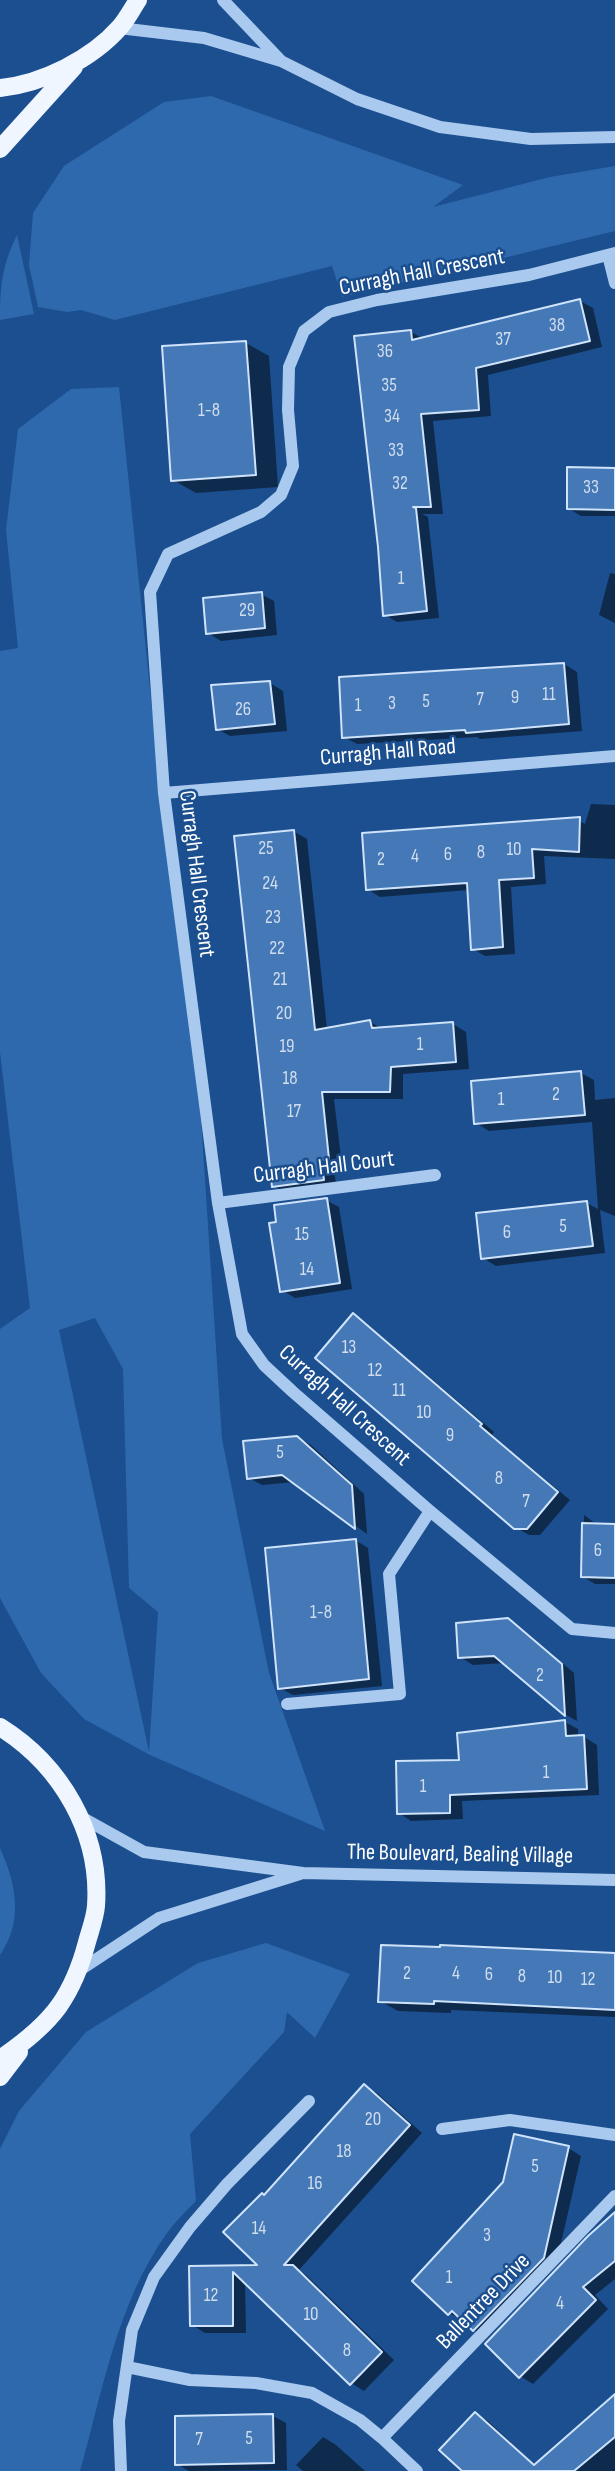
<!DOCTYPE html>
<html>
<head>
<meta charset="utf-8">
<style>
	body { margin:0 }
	canvas { display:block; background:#1b4f8f }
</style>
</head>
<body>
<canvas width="615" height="2471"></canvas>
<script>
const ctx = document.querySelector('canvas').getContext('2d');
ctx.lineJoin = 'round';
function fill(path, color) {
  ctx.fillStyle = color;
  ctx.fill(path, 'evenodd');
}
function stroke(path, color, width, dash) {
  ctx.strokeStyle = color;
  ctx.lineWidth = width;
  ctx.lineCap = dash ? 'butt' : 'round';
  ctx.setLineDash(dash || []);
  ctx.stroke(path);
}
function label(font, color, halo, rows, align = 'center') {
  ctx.font = font + ' "Sofia Sans Condensed",sans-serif';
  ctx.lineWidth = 5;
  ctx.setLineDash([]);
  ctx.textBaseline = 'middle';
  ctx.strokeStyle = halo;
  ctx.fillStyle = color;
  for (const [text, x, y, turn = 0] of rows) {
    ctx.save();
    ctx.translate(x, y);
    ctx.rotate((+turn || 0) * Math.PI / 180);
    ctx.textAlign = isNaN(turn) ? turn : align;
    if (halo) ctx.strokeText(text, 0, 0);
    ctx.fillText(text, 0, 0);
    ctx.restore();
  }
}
fill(new Path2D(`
	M211 96 463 185 433 207 550 177 615 166V231L342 297 332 266 115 320 81 310 67 312 38 307 29 265 33 213 64 166 164 102Z
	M17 235 34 314 0 320C0 287 2 265 17 235Z
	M119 387 152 709 196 1043 222 1439 269 1673 325 1831 150 1755 84 1719 41 1673 0 1598V1329L30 1308 0 1052V651L18 648 6 530 18 429 71 389ZM95 1318 123 1369 129 1588 158 1612 149 1752 59 1330Z
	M0 1848C16 1884 24 1920 0 1955Z
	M266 1943 350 1974 315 2038 287 2012 284 2032 190 2134 196 2201C186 2211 175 2222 167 2233 117 2303 103 2390 80 2471H0V2149L19 2111 86 2032 198 1963Z`), '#2e69ad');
fill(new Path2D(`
	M580 301 593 308 602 347 488 375 491 416 433 421 443 514H422L428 517 439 618 397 622 385 615 411 332 424 339Z
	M246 343 269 356 278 487 196 493 173 480Z
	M615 469V516H581L568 508Z
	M610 573 615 574V623L599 615Z
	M261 594 274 601 277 635 221 641 208 633Z
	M564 664 577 672 582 731 480 739 477 737 357 744 344 737Z
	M270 683 283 691 287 731 230 736 217 729Z
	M591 804 615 805V859L544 856 546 884 511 887 515 954 485 956 473 949 469 890 380 897 367 889 576 819 585 824Z
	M293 831 307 839 327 1029 370 1022 383 1029 453 1024 466 1032 469 1069 403 1074V1099H334L342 1166 333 1167 337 1187 287 1194 274 1186Z
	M581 1073 594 1080 595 1100 615 1098V1216L600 1210 605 1253 496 1266 483 1258 587 1203 598 1209 592 1122 489 1131 476 1123Z
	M326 1200 339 1207 352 1289 295 1298 282 1290Z
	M354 1316 366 1323 494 1432 492 1435 570 1500 540 1535H529L515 1527Z
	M297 1437 311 1445 364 1494 367 1534 294 1482 262 1485 249 1478Z
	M584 1515 615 1538V1584H595L582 1576Z
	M355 1540 368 1548 382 1686 293 1695 280 1688Z
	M508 1620 521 1628 574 1673 577 1721 566 1715 505 1663 473 1665 460 1657Z
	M565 1722 578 1729V1738L584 1737 597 1745 599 1795 462 1801 463 1819 411 1821 399 1813 461 1762Z
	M615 1955V2017L451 2010V2013L398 2011 380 2001Z
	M364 2086 377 2093 422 2133 299 2270 306 2275 394 2360 364 2391 351 2383 245 2281 246 2333H205L192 2325 191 2268 261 2267Z
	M568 2148 581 2156 556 2265 487 2337 474 2330 463 2320 449 2313Z
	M615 2215V2279L595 2295 608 2309 533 2384 520 2376Z
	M615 2399V2471H464L476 2414 488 2421 536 2466Z
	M273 2416 286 2423 287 2470 189 2471 177 2464Z
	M323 2437 336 2445 365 2471H303L296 2465Z`), '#0007');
const building = new Path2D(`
	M580 299 590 341 476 368 479 410 421 414 431 507H413L416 508 427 611 383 616 378 547 354 336 411 330 412 340Z
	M246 341 256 475 171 481 162 346Z
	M567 467 615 468V510L567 509Z
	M262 592 265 628 206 634 203 598Z
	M564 663 569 724 466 733 465 730 342 738 339 677Z
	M270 681 275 724 216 730 211 685Z
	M580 817 579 852 532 849 534 878 499 880 503 947 471 950 467 883 366 890 362 833Z
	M294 830 315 1030 370 1020 372 1028 453 1022 456 1062 391 1067 390 1092H322L329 1159 321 1160 324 1180 272 1187 234 836Z
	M581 1071 585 1115 474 1124 471 1081Z
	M327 1198 340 1283 280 1292 269 1223 276 1222 274 1205Z
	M587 1201 593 1246 481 1259 476 1213Z
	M353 1313 482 1424 480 1426 558 1492 527 1529H514L315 1358Z
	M297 1436 352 1485 355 1529 282 1475 247 1479 243 1441Z
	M582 1523 615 1524V1578L581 1577Z
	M356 1539 369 1679 278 1689 265 1548Z
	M508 1618 562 1664 565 1716 494 1656 458 1658 456 1623Z
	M565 1720 566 1736 584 1735 587 1789 450 1795V1813L397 1814 396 1761 459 1760 457 1733Z
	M381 1945 440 1947V1945L615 1953V2010L434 2001V2004L378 2002Z
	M364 2084 410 2125 284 2265H293L382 2352 350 2385 233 2272V2326H190L189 2266 257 2265 223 2232 262 2193 264 2195Z
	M514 2134 569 2146 544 2258 473 2331 452 2311 448 2315 412 2281 503 2182Z
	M615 2212V2261L583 2287 596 2300 519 2378 485 2344 588 2236Z
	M615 2394V2437L574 2471H462L439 2450 475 2412 534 2465Z
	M273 2414 274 2463 175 2465V2416Z`);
fill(building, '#4478b7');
stroke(building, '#cfe3fa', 2);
stroke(new Path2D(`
	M223 0 281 61
	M119 28 204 38 281 61 357 99 440 127 531 139 615 137
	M615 253 529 275 377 300 329 312 304 331 289 367 288 410 293 466 281 495 261 512 168 554 150 592 164 793 218 1203 242 1334 264 1365 293 1392 430 1511 572 1629 615 1633
	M608 255 615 283
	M164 793 615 756
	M218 1203 435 1175
	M287 1704 400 1694 389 1574 430 1511
	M81 1817 144 1852 303 1873 615 1880
	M80 1970 159 1918 300 1874
	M442 2129 510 2120 615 2135
	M127 2367 190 2380 256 2383 312 2393 360 2420 382 2438 417 2471
	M382 2438 615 2196
	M121 2471 119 2421 132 2330 154 2277 190 2227 227 2184 309 2101`), '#a9c9ee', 12);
stroke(new Path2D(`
	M0 88C42 84 92 59 120 27 127 19 132 9 138 0
	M0 149 74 67
	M0 1727C61 1765 101 1833 96 1906 95 1918 90 1931 87 1942 81 1965 73 1986 59 2006 44 2027 22 2044 0 2059
	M0 2077 19 2052`), '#f0f6ff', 18);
label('19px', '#d0dded', null, [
	["38",557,326],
	["37",503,340],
	["36",385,352],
	["35",389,386],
	["1-8",209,411],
	["34",392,417],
	["33",396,451],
	["32",400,484],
	["33",591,488],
	["1",401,579],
	["29",247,611],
	["11",549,695],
	["9",515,698],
	["7",480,700],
	["5",426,702],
	["3",392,704],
	["1",358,706],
	["26",243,710],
	["25",266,849],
	["10",514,850],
	["8",481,853],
	["6",448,855],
	["4",415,857],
	["2",381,860],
	["24",270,884],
	["23",273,918],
	["22",277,949],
	["21",280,980],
	["20",284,1014],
	["1",420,1045],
	["19",287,1047],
	["18",290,1079],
	["2",556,1095],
	["1",501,1100],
	["17",294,1112],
	["5",563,1227],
	["6",507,1233],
	["15",302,1235],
	["14",307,1270],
	["13",349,1348],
	["12",375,1371],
	["11",399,1391],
	["10",424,1413],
	["9",450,1436],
	["5",280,1453],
	["8",499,1479],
	["7",526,1502],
	["6",598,1551],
	["1-8",321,1613],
	["2",540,1676],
	["1",546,1773],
	["1",423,1787],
	["2",407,1974],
	["4",456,1974],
	["6",489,1975],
	["8",522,1977],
	["10",555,1978],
	["12",588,1980],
	["20",373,2120],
	["18",344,2152],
	["5",535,2167],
	["16",315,2184],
	["14",259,2229],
	["3",487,2236],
	["1",449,2278],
	["12",211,2296],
	["4",560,2304],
	["10",311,2315],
	["8",347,2351],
	["5",249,2439],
	["7",199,2440]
]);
label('23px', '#fff', '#1b4f8f', [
	["Curragh Hall Crescent",422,273,-11],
	["Curragh Hall Road",388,753,-5],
	["Curragh Hall Crescent",196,874,83],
	["Curragh Hall Court",324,1168,-7],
	["Curragh Hall Crescent",344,1406,42],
	["The Boulevard, Bealing Village",460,1855,1],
	["Ballentree Drive",484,2302,-46]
]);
</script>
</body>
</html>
